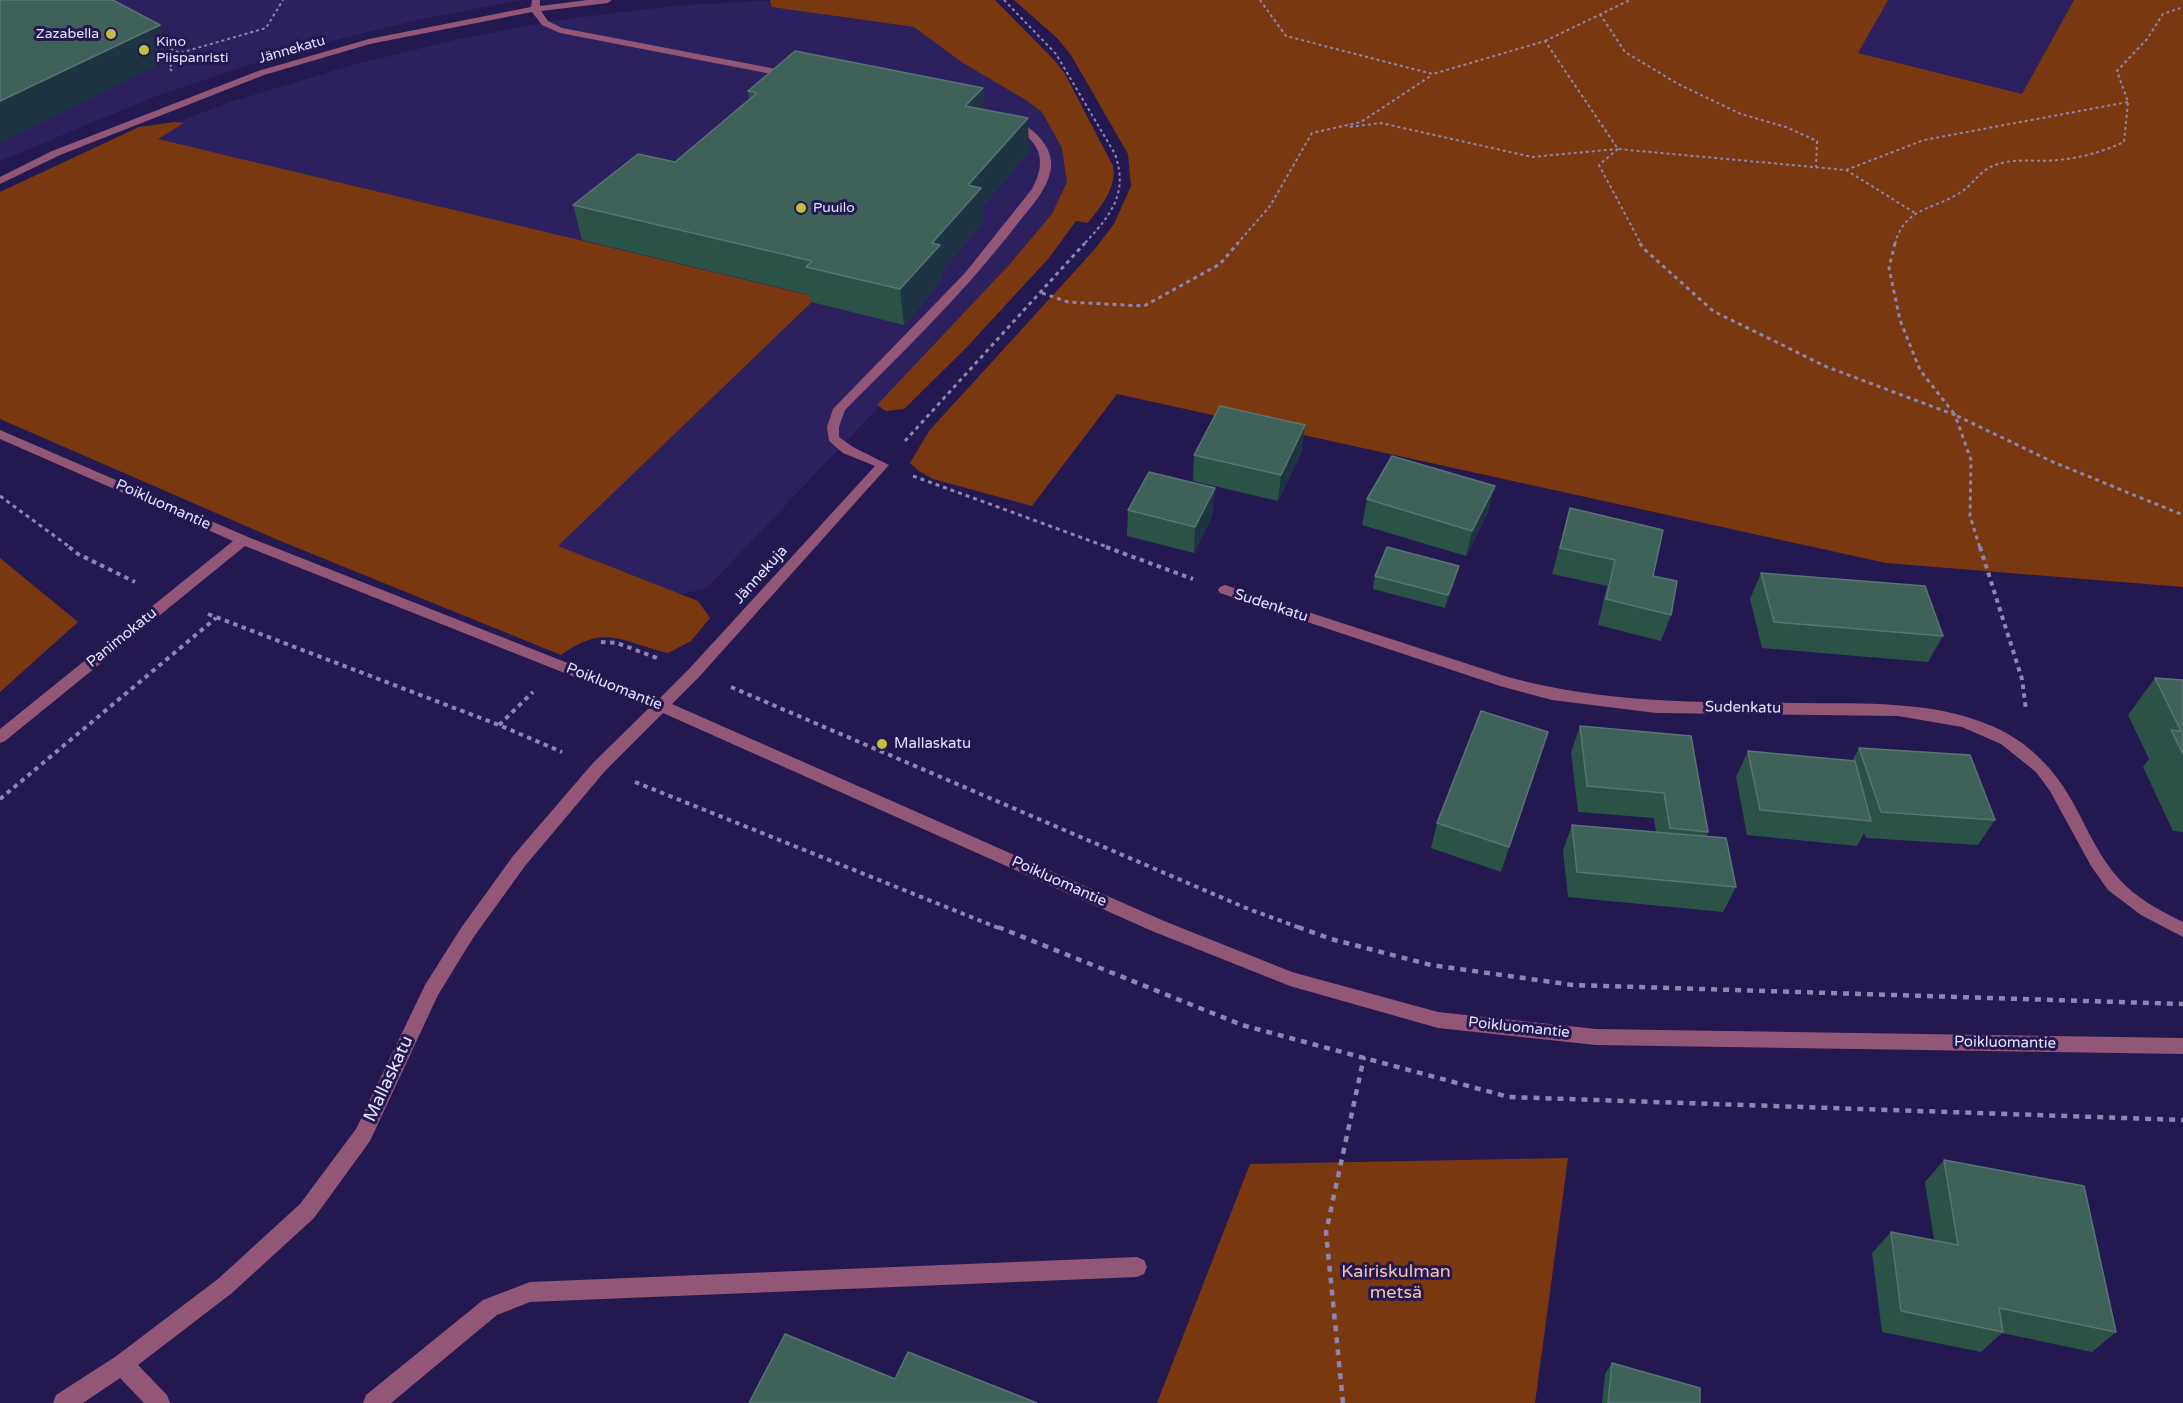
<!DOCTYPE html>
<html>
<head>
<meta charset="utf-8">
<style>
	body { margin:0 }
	canvas { display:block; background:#241850 }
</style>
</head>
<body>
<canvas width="2183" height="1403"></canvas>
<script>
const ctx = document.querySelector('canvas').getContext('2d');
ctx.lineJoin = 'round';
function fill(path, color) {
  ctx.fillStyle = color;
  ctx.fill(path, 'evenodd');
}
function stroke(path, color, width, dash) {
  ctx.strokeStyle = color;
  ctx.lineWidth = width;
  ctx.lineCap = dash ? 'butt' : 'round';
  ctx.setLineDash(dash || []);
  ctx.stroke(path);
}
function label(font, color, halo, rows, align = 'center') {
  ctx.font = font + ' "Varela Round",sans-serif';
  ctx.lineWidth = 6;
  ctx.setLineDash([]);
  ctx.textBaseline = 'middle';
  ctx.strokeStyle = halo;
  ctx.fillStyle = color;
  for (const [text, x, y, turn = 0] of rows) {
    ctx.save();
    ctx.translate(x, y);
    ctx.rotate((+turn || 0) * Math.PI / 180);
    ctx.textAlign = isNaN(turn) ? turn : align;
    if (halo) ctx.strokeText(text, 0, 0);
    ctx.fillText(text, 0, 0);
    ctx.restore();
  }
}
fill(new Path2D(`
	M43 0H521L421 19 287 52 151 98 0 161V16Z
	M779 0H981L1033 70 1074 177 1056 220 707 588 603 612 144 135 230 102 353 65 459 39 559 20 673 6Z
	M1888 0H2074L2022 94 1857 53Z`), '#2d205f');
fill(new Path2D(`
	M770 0H995L1055 61 1065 74 1113 166C1117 188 1101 206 1088 223L1076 221 1048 259 966 348 904 409 886 411 877 405 1009 265 1052 214 1067 182 1062 148 1042 112 1026 100 963 63 914 27 772 7Z
	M1014 0H1888L1858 53 2022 94 2074 0H2183V587L1886 563 1117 394 1032 506 933 479 919 471 910 463 929 431 1094 250 1114 224 1131 186 1128 154 1071 55 1057 38Z
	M175 122 184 123 158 139 817 297 558 546 698 601 710 618 691 641 668 653C621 642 605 623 561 655L278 540 0 419V192L139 127Z
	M0 558 78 622 0 692Z
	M1568 1158 1535 1403H1157L1250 1164Z`), '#79380f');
stroke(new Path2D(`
	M1004 0 1056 54 1115 154C1129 194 1110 216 1084 244
	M1260 0 1286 36 1433 74 1545 41 1618 149 1846 170 1915 213
	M1600 14 1625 52 1678 84 1741 114 1786 127 1817 141 1816 167
	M1545 41 1630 0
	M165 46 180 53
	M172 71 169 68 180 53 266 28 283 0
	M1350 127 1381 123 1532 157 1617 149
	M1618 149 1599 165 1641 244
	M1846 170 1924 140 2128 102
	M1237 244 1270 206 1312 133 1361 122 1432 75
	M1895 244C1904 207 1934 210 1961 192 1979 180 1978 168 2006 162 2022 159 2040 162 2057 160 2081 158 2102 152 2124 142L2128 102 2117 71 2147 39 2163 14 2183 7`), '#8d86af', 2, [3, 3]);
stroke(new Path2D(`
	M1640 243 1643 248 1713 311 1827 367 1955 415 1971 460 1970 516 1980 548
	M1895 243 1889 268 1900 320 1920 370 1955 415 2053 462 2183 515
	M1042 293 1068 302 1144 306 1220 264 1238 243
	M905 441 1085 243
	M913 476 1110 548
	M0 496 71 548`), '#8d86af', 3, [4, 4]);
stroke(new Path2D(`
	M69 547 78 554 135 582
	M1106 547 1193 579
	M1980 547 2022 679 2026 710
	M208 614 499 725 562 752
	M601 642 617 643 657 658
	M731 687 1246 908 1303 929
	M499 725 533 692
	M635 782 1001 929
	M0 799 216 618`), '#8d86af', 4, [4.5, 4.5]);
stroke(new Path2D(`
	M998 927 1242 1025 1509 1097 2183 1120
	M1298 927 1331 939 1431 965 1573 985 2183 1004
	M1343 1403 1326 1232 1364 1057`), '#8d86af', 4.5, [6, 6]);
fill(new Path2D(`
	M532 0H540V6L587 0H612L608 3 541 11 548 21 562 28 792 72 797 75 792 78 560 33 542 25 532 12 370 44 264 75 60 155 0 184V177L52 151 258 71 369 39 531 7Z
	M1011 119C1031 125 1054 146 1051 168 1048 189 1031 207 1018 223 966 291 905 350 845 410L839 427V437L853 447 889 465 699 677 672 704 1164 921 1292 972 1438 1012 1596 1029 2183 1038V1054L1596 1045 1438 1028 1290 986 1152 931 663 713 605 771 525 866 473 938 438 995 370 1141 314 1218 232 1293 138 1365 167 1395 170 1403H144L120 1378 83 1403H53L56 1395 115 1357 218 1279 300 1204 356 1129 425 985 461 928 513 856 593 763 650 707 245 546 5 741 0 743V729L233 541 0 439V430L248 537 659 699 689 669 875 466 843 453 829 441 827 427 833 409 965 273 1032 189C1049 158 1038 139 1008 124L1006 122Z
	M1225 585 1508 677C1606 704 1699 702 1800 703 1864 704 1931 700 1992 726 2033 744 2060 775 2079 814 2091 837 2102 860 2119 879 2136 898 2160 911 2183 922V937L2141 915 2108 890 2091 866 2050 791 2036 772 2001 744 1962 727 1898 716 1656 713 1552 700 1500 686 1220 593 1218 590 1220 587Z
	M1137 1257 1144 1260 1147 1267 1144 1274 1137 1277 530 1302 497 1315 391 1403H363L366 1395 483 1300 530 1282Z`), '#925676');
fill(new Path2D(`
	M983 88 984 110 1029 152 982 207 983 223 942 270V280L904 325 811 302 810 295 582 240 573 205 675 162 749 99 748 91Z
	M1302 451 1278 501 1193 481 1194 455Z
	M1367 499 1488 512 1466 556 1362 525Z
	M1570 508 1653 576 1671 615 1661 641 1598 625 1607 586 1552 574Z
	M1128 510 1213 514 1194 553 1127 536Z
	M1761 573 1943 636 1928 662 1762 648 1750 599Z
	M1375 576 1456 579 1445 608 1373 589Z
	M2155 678 2183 680V832L2173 831 2143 767 2149 759 2128 715Z
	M1580 726 1691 736 1708 832 1706 837 1736 887 1723 912 1568 897 1563 850 1572 825 1656 832 1654 818 1578 812 1571 752Z
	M1548 732 1501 872 1431 848 1437 823Z
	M1859 748 1995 820 1978 845 1866 838 1864 833 1857 846 1747 835 1736 777 1748 751 1852 761Z
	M1944 1160 2116 1332 2092 1352 2002 1333 1981 1352 1882 1332 1872 1253 1891 1232 1934 1240 1925 1182Z
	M1612 1363 1700 1403H1602L1605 1374Z`), '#2a5246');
fill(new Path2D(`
	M160 25 174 58 0 143V101Z
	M983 88 985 121 965 106Z
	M1028 118 1029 152 982 207 983 223 942 270V280L904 325 900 289 968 185Z
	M1305 425 1302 451 1278 501 1281 475Z
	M1495 486 1488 512 1466 556 1472 531Z
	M1215 488 1213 514 1194 553 1195 527Z
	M1459 566 1456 579 1445 608 1448 595Z
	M1548 732 1540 758 1501 872 1509 847Z`), '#1f3442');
const building = new Path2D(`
	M0 0H113L160 25 0 101Z
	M795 51 983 88 965 106 1028 118 968 185 981 188 932 243 940 245 900 289 806 267 812 261 573 205 638 154 675 162 757 93 748 91Z
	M1220 406 1305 425 1281 475 1194 455Z
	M1392 456 1495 486 1472 531 1367 499Z
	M1149 472 1215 488 1195 527 1128 510Z
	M1570 508 1663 530 1653 576 1677 581 1671 615 1606 599 1615 560 1560 548Z
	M1387 547 1459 566 1448 595 1375 576Z
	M1761 573 1925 586 1943 636 1774 622Z
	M2155 678 2183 680V754L2171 730 2181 731Z
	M1481 711 1548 732 1509 847 1437 823Z
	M1580 726 1691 736 1708 832 1670 828 1664 793 1587 786Z
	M1859 748 1970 755 1995 820 1881 812Z
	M1748 751 1855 761 1871 821 1760 810Z
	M1572 825 1726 838 1736 887 1577 872Z
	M1944 1160 2084 1186 2116 1332 1999 1308 2003 1332 1901 1311 1891 1232 1958 1245Z
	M785 1334 895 1379 908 1352 1037 1403H749Z
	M1612 1363 1700 1388V1403H1608Z`);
fill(building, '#3e615a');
stroke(building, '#587573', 1.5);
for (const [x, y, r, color] of [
	[111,34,6,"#c1bd40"],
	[144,50,6,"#c1bd40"],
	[801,208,6,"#c1bd40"],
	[882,744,6,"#c1bd40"]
]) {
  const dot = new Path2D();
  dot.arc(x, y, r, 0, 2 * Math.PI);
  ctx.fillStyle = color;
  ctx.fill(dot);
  stroke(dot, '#241850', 2);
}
label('14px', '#e3e1fe', '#241850', [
	["Zazabella",99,34,"right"],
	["Kino",156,42],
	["Piispanristi",156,58],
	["Puuilo",813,208]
], 'left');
label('14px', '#e3e1fe', '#241850', [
	["Jännekatu",292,50,-16]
]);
label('15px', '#e3e1fe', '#241850', [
	["Poikluomantie",163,505,24],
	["Jännekuja",761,575,-48],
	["Sudenkatu",1271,606,18],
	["Panimokatu",122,638,-39],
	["Poikluomantie",614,687,22],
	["Sudenkatu",1743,708,1],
	["Poikluomantie",1059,882,24],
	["Poikluomantie",1519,1028,6],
	["Poikluomantie",2005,1043,1]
]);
label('15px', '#e3e1fe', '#241850', [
	["Mallaskatu",894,744]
], 'left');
label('18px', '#e3e1fe', '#241850', [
	["Mallaskatu",389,1079,-65]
]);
label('18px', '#f5c2a9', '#241850', [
	["Kairiskulman",1396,1272],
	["metsä",1396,1293]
]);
</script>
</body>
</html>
